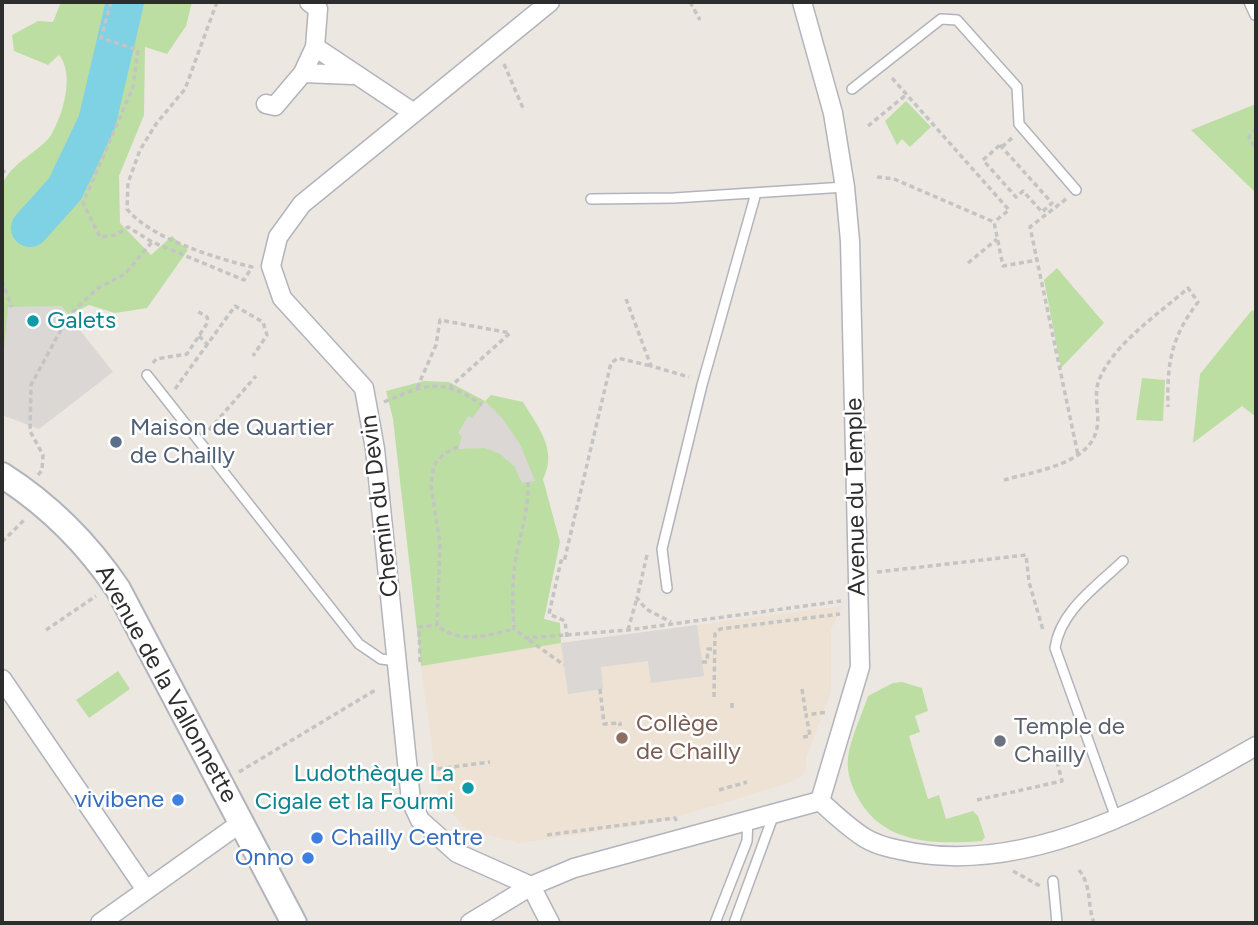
<!DOCTYPE html>
<html>
<head>
<meta charset="utf-8">
<style>
	body { margin:0 }
	#map { position:relative; width:1258px; height:925px; overflow:hidden; background:#ede7e1; font-family:Figtree,sans-serif }
	canvas { display:block }
	.frame { position:absolute; inset:0; border:4px solid #2d2d2d; pointer-events:none }
</style>
</head>
<body>
<div id="map">
<canvas width="1258" height="925"></canvas>
<div class="frame"></div>
</div>
<script>
const ctx = document.querySelector('canvas').getContext('2d');
ctx.lineJoin = 'round';
function fill(path, color) {
  ctx.fillStyle = color;
  ctx.fill(path, 'evenodd');
}
function stroke(path, color, width, dash) {
  ctx.strokeStyle = color;
  ctx.lineWidth = width;
  ctx.lineCap = dash ? 'butt' : 'round';
  ctx.setLineDash(dash || []);
  ctx.stroke(path);
}
function label(font, color, halo, rows, align = 'center') {
  ctx.font = font + ' Figtree,sans-serif';
  ctx.lineWidth = 5;
  ctx.setLineDash([]);
  ctx.textBaseline = 'middle';
  ctx.strokeStyle = halo;
  ctx.fillStyle = color;
  for (const [text, x, y, turn = 0] of rows) {
    ctx.save();
    ctx.translate(x, y);
    ctx.rotate((+turn || 0) * Math.PI / 180);
    ctx.textAlign = isNaN(turn) ? turn : align;
    if (halo) ctx.strokeText(text, 0, 0);
    ctx.fillText(text, 0, 0);
    ctx.restore();
  }
}
fill(new Path2D(`
	M842 606 831 629V692L806 758V768L801 777 786 784 660 822 519 843 466 829 439 798 421 666 561 643Z`), '#ede2d3');
fill(new Path2D(`
	M61 2H192L186 26 167 54 145 47 144 115 119 176 120 223 151 255 172 236 188 250 147 308 115 313 89 305 69 315 61 306 4 360 2 371V309L4 308C0 295 0 196 2 185 11 162 41 151 51 135 63 115 75 74 59 55L48 65 14 51 12 35 38 21 53 22Z
	M906 101 931 127 910 147 902 139 897 145 885 121Z
	M1256 104V193L1191 130Z
	M1057 268 1104 323 1061 368 1044 280Z
	M1252 310 1256 312V417L1242 406 1193 443 1200 374Z
	M1142 378 1165 380 1163 421 1136 420Z
	M424 381 449 382 485 401 491 395 523 402C538 427 558 450 543 479L560 542 544 619 560 623 561 643 421 666 393 419 386 391Z
	M118 671 130 689 89 718 76 700Z
	M902 682 922 688 928 711 915 716 920 732 909 736 928 799 939 795 946 819 973 811 978 816 985 837 982 841C937 844 888 845 861 803 853 790 846 774 848 758 850 738 862 715 868 696L893 683Z`), '#bcdea3');
fill(new Path2D(`
	M61 306 113 372 39 429 2 415V371L8 307Z
	M485 401 502 418 520 444 535 481 522 483 514 466 500 454 485 448 458 449 462 436 458 433 468 416 472 418Z
	M697 625 704 676 651 683 648 661 601 667 603 689 568 694 561 643Z`), '#dad7d4');
stroke(new Path2D(`
	M30 228 65 189 97 122 125 2`), '#7fd1e4', 38);
const lane = new Path2D(`
	M1249 2 1255 15
	M852 89 941 19 957 20 1017 87 1019 124 1076 190
	M591 199 674 198 845 187
	M147 375 359 644 381 659 397 661
	M667 588 662 549 702 385 756 193
	M1116 818 1055 648C1060 611 1097 586 1123 561
	M1053 881 1057 923
	M715 923 747 841 748 819
	M734 923 774 814`);
const street = new Path2D(`
	M309 2 318 9 315 47
	M802 2 833 113 845 187 850 241 856 494 860 667 820 801
	M303 73 352 75
	M266 104 275 106 303 73 315 47 414 113
	M2 679 146 890
	M820 801C834 814 849 828 865 838 880 847 899 850 916 853 1035 872 1156 803 1256 746
	M100 923 242 822
	M470 923 531 886 574 868 820 801
	M550 923 531 886 457 853 420 820 411 801 375 449 364 388 282 298 271 266 278 237 302 204 550 2`);
const secondary = new Path2D(`
	M2 475C49 505 87 543 118 589L294 923`);
stroke(lane, '#b1b4bc', 12);
stroke(street, '#b1b4bc', 21);
stroke(secondary, '#b1b4bc', 28);
stroke(new Path2D(`
	M111 2 101 38 138 50 133 87 83 203 100 237 116 235 128 227 152 242 244 280 252 267C215 258 150 238 127 209L128 183 140 150 156 124 185 89 217 2
	M690 2 700 20
	M504 64 523 108
	M892 78 1009 210 994 222
	M868 126 907 94
	M1256 128 1249 137 1256 150
	M1000 145 1052 203 1042 212 1023 191 1016 197 983 160Z
	M1002 147 1013 137
	M2 174 7 167
	M877 177 894 179 994 222 1003 266 1037 260
	M1066 199 1030 227 1078 455
	M968 263 997 239
	M2 281 12 307
	M626 299 651 366 689 377
	M199 336 208 345
	M153 363 156 359 187 354 208 322 207 317 197 311
	M417 388 436 345 440 320 510 333 450 387
	M175 389 235 306 263 322 267 335 253 356
	M384 402C426 384 442 377 482 405
	M209 430 256 376
	M458 447 445 453 434 465 431 485 440 544 437 625C458 645 489 635 514 629
	M38 475 42 470 43 455 30 431 31 385 69 315 98 288 125 274 152 242
	M1004 480C1034 471 1090 465 1097 428 1100 412 1093 395 1099 380 1114 343 1159 314 1188 288L1198 302C1171 338 1167 362 1168 407
	M528 482C529 507 522 528 517 552 512 576 512 604 514 629L527 638 628 630 841 601
	M2 542 25 519
	M647 555 637 598 646 609 671 622
	M877 572 1026 555 1029 582 1043 630
	M46 630 96 596
	M628 630 637 598
	M567 637 565 621 549 614 561 561 564 562 611 363 618 358 651 366
	M529 640 564 665
	M420 662 419 627 437 625
	M702 662H707L708 649H715
	M600 689 604 724 620 723V726
	M802 689 806 715
	M714 697 715 634 720 629 840 614
	M732 703V708
	M803 737 810 736 806 715 828 712
	M429 770 490 762
	M239 772 377 689
	M719 790 747 782
	M977 800 1062 781 1056 758 1072 754
	M547 835 675 818 677 822
	M1079 870C1092 886 1087 905 1094 923
	M1013 871 1040 886`), '#c4c4c4', 3.5, [5, 3.5]);
stroke(lane, '#fff', 9);
stroke(street, '#fff', 18);
stroke(secondary, '#fff', 24);
for (const [x, y, r, color] of [
	[33,321,7,"#0f9aa8"],
	[116,442,7,"#5c6f8a"],
	[622,738,7,"#8d6e63"],
	[1000,741,7,"#6b7280"],
	[468,788,7,"#0f9aa8"],
	[178,800,7,"#3f7fe0"],
	[317,838,7,"#3f7fe0"],
	[308,858,7,"#3f7fe0"]
]) {
  const dot = new Path2D();
  dot.arc(x, y, r, 0, 2 * Math.PI);
  ctx.fillStyle = color;
  ctx.fill(dot);
  stroke(dot, '#fff', 2.5);
}
label('24px', '#0d838f', '#fff', [
	["Galets",47,321],
	["Ludothèque La",454,774,"right"],
	["Cigale et la Fourmi",454,802,"right"]
], 'left');
label('24px', '#4e5e75', '#fff', [
	["Maison de Quartier",130,428],
	["de Chailly",130,456]
], 'left');
label('24px', '#2d2d2d', '#fff', [
	["Avenue du Temple",856,497,-91],
	["Chemin du Devin",380,506,-97],
	["Avenue de la Vallonnette",166,684,61]
]);
label('24px', '#785e54', '#fff', [
	["Collège",636,724],
	["de Chailly",636,752]
], 'left');
label('24px', '#5b616d', '#fff', [
	["Temple de",1014,727],
	["Chailly",1014,755]
], 'left');
label('24px', '#366cbe', '#fff', [
	["vivibene",164,800],
	["Chailly Centre",331,838,"left"],
	["Onno",294,858]
], 'right');
</script>
</body>
</html>
